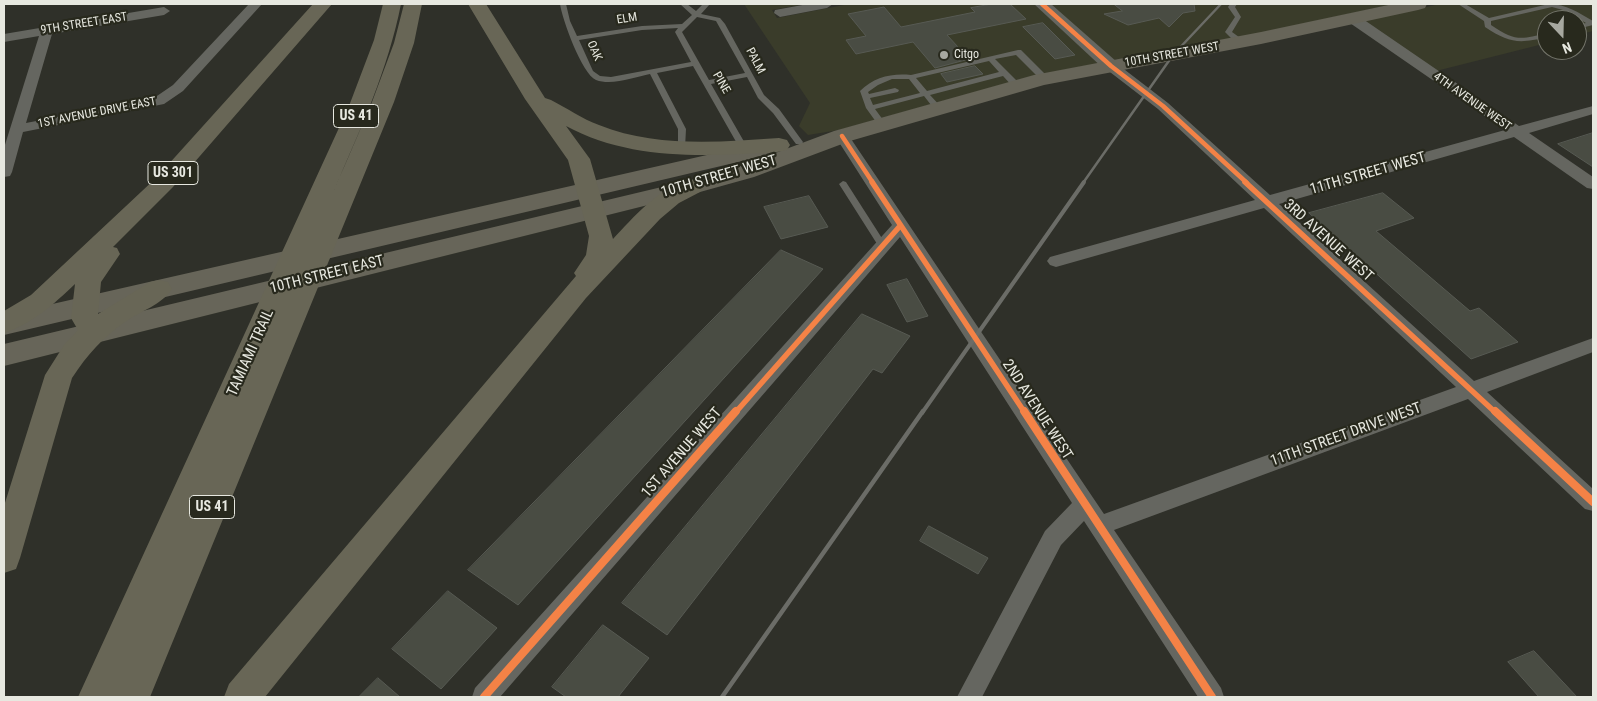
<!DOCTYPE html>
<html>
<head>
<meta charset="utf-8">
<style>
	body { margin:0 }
	#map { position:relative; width:1597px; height:701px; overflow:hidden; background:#2f3029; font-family:"Roboto Condensed",sans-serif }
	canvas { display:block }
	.frame { position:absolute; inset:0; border:5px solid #e7e8e0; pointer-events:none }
	.north { position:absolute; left:1537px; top:10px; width:50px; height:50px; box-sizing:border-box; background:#28291d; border:1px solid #74756b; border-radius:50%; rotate:159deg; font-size:14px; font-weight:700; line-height:20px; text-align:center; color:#e7e8e0 }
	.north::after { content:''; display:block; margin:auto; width:18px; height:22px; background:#a7a8a0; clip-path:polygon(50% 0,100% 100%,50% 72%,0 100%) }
</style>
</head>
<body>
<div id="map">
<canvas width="1597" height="701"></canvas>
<div class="frame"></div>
<div class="north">N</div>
</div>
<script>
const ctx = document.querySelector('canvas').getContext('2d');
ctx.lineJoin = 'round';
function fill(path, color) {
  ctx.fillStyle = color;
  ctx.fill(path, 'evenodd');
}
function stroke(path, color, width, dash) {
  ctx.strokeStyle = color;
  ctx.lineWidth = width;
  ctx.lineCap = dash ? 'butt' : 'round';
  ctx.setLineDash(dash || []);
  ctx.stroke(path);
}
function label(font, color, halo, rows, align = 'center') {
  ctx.font = font + ' "Roboto Condensed",sans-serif';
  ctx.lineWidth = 4.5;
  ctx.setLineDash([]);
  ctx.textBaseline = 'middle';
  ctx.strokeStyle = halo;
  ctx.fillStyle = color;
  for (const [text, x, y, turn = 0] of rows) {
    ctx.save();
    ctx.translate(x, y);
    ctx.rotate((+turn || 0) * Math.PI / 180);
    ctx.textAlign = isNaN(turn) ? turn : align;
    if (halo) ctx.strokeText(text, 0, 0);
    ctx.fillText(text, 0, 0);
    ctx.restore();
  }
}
fill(new Path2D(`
	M744 4H806L772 10 777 18 849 4H1034L1100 63 1037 75 839 130 808 135 799 126 810 103Z
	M1049 4H1394L1256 34 1113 60Z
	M1440 4H1593V31L1577 35V20H1547V43L1436 71 1363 21Z`), '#3a3c2a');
const building = new Path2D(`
	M992 4H1010L1026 19 947 35 969 59 935 68 913 42 856 54 846 40 866 36 848 14 884 7 901 27 975 12 971 8Z
	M1114 4H1194L1195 11 1183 13 1169 27 1159 18 1128 25 1104 14 1122 11Z
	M1043 23 1075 55 1055 59 1023 27Z
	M975 66 983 74 947 82 941 74Z
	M1593 133V167L1558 144Z
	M1383 193 1414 218 1376 231 1470 311 1479 308 1518 342 1471 359 1309 213Z
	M809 196 828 227 781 239 764 207Z
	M781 250 823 269 518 605 468 570Z
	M907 279 928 316 907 322 887 285Z
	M862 314 910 336 882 373 873 369 667 635 622 603Z
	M929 526 988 558 978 574 920 541Z
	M448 591 497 628 441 689 392 649Z
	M603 625 649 658 618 697H566L552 687Z
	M1534 651 1577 697H1539L1508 662Z
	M378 678 400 697H359Z`);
fill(building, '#494c43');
stroke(building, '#575a53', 1);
fill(new Path2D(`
	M560 4H566L570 21 577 36 642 26 682 24 692 15 680 4H687L696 11 703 4H710L701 14 720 18 725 24 764 95 779 109 803 142 802 144H796L773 113 758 98 747 77 711 84 750 152 746 155 743 154 693 66 657 73 686 129 685 148 681 151 678 150V129L650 74C635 77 612 86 596 80 582 74 562 19 560 4ZM697 17 716 21 745 73 709 80 682 32ZM678 28 675 32 691 62 611 77 600 76 593 71 579 40 642 30Z
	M1230 4H1237L1235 7 1241 17 1232 32 1243 40V44H1237L1225 32 1235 17 1228 7Z
	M1458 4H1465L1489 18 1549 4C1566 4 1579 13 1593 21V25L1577 29V25L1586 23 1563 10 1552 7 1491 21V25C1515 41 1520 40 1547 33V37C1519 44 1509 43 1485 27L1484 21Z
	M1018 50H1021L1048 77V81H1042L1016 55 995 59 1020 84V88H1014L1003 76 930 95 942 108 941 110H935L924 96 875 109 886 124 882 126H879L866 108 860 91C874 77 892 73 911 75ZM989 61 999 72 927 91 916 78ZM892 79H909L920 93 873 105 870 98 898 92 899 90 895 88 869 94 868 92 878 85Z
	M843 181 846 182 885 243 887 245 885 247H879L839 184Z`), '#656660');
fill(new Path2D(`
	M249 4H262L183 91 164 104 23 132 12 172 10 176 4 177V148L39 36 4 42V34L164 7 170 11 164 15 52 34 26 123 154 98 173 85Z
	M808 4H833L827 8 780 17 774 13 775 10Z
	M1352 14 1357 15 1519 126 1593 106V114L1529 133 1593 177V189L1587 188 1514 137 1279 204 1474 381 1593 338V352L1487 392 1593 489V511L1585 509 1468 399 1114 530 1221 688 1224 697H1198L1084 521 1061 545 982 697H957L1045 531 1072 503 900 237 500 697H472L475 688 892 225 835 136 837 133H847L1104 514 1456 387 1264 208 1056 267 1050 265 1047 261 1050 257 1255 200 1158 109 1106 69 1104 66 1106 63H1116L1168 103 1270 195 1505 130 1347 21 1346 18 1347 15Z`), '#656660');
fill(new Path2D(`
	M1034 4H1051L1117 62 1120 66 1117 70 1111 71 1105 70Z`), '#656660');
fill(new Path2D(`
	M1393 4H1427L1425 8 1418 10 1261 44 1044 85 850 141 754 177 700 192 4 366V344L691 180 738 167 834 131 1034 75 1261 32Z
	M764 142 772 144 775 149 772 154 4 335V315Z`), '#676559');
fill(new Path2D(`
	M313 4H332L173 187 113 247 117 248 120 254 101 282 98 314 150 282 159 280 168 282 172 289C163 304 139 312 125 322 102 338 87 355 72 378L20 558 16 569 4 573V506L45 375 64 345 78 330 71 318 75 284C54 304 32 324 4 333V311L31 295 157 177Z
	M383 4H401C388 69 361 129 334 190L372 102 394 43 404 4H422L414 43 394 102 150 697H78L349 106 374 40Z
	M468 4H486L545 98 551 100C567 108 582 119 599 125 656 148 720 142 779 138L787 140 790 145 787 150C772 154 756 153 741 154 682 157 619 155 566 126L590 159 613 239C632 219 670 174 700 182L704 187 700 192 679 203 660 219 586 298 265 697H224L229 684 576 276 574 273 586 255 589 236 568 160 525 99Z`), '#686656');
stroke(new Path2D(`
	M1083 183 1173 55 1221 4`), '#6b6c67', 2.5);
stroke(new Path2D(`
	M922 413 1084 182`), '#6b6c67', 4);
stroke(new Path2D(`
	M722 697 923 411`), '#6b6c67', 4.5);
stroke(new Path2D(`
	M1042 4 1111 66 1163 106 1247 183
	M842 136 873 183`), '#f48246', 4.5);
stroke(new Path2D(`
	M872 182 1025 413
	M1245 182 1496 413
	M735 413 900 226`), '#f48246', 5.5);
stroke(new Path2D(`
	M1024 411 1212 697
	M1495 411 1593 502
	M484 697 736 411`), '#f48246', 8);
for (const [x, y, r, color] of [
	[944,55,5,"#a7a8a0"]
]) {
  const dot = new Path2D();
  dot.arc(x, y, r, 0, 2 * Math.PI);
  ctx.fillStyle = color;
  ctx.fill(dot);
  stroke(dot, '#28291d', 2);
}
label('12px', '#e7e8e0', '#28291d', [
	["ELM",627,19,-9],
	["9TH STREET EAST",84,24,-9],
	["OAK",594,51,67],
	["10TH STREET WEST",1172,55,-10],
	["PALM",755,61,62],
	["PINE",721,83,60],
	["4TH AVENUE WEST",1472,102,35],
	["1ST AVENUE DRIVE EAST",97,113,-11]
]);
label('12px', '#e7e8e0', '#28291d', [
	["Citgo",954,55]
], 'left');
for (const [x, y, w] of [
	[356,116,45],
	[173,173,50],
	[212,507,45]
]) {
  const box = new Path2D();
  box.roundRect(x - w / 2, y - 11.5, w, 23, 4);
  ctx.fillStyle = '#28291d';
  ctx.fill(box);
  stroke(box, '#e7e8e0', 1);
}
label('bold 14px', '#e7e8e0', null, [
	["US 41",356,116],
	["US 301",173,173],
	["US 41",212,507]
]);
label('15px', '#e7e8e0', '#28291d', [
	["11TH STREET WEST",1368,174,-16],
	["10TH STREET WEST",719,177,-16],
	["3RD AVENUE WEST",1328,241,42],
	["10TH STREET EAST",327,275,-14],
	["TAMIAMI TRAIL",251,353,-66],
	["2ND AVENUE WEST",1037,410,57],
	["11TH STREET DRIVE WEST",1346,435,-20],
	["1ST AVENUE WEST",682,453,-49]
]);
</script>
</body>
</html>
